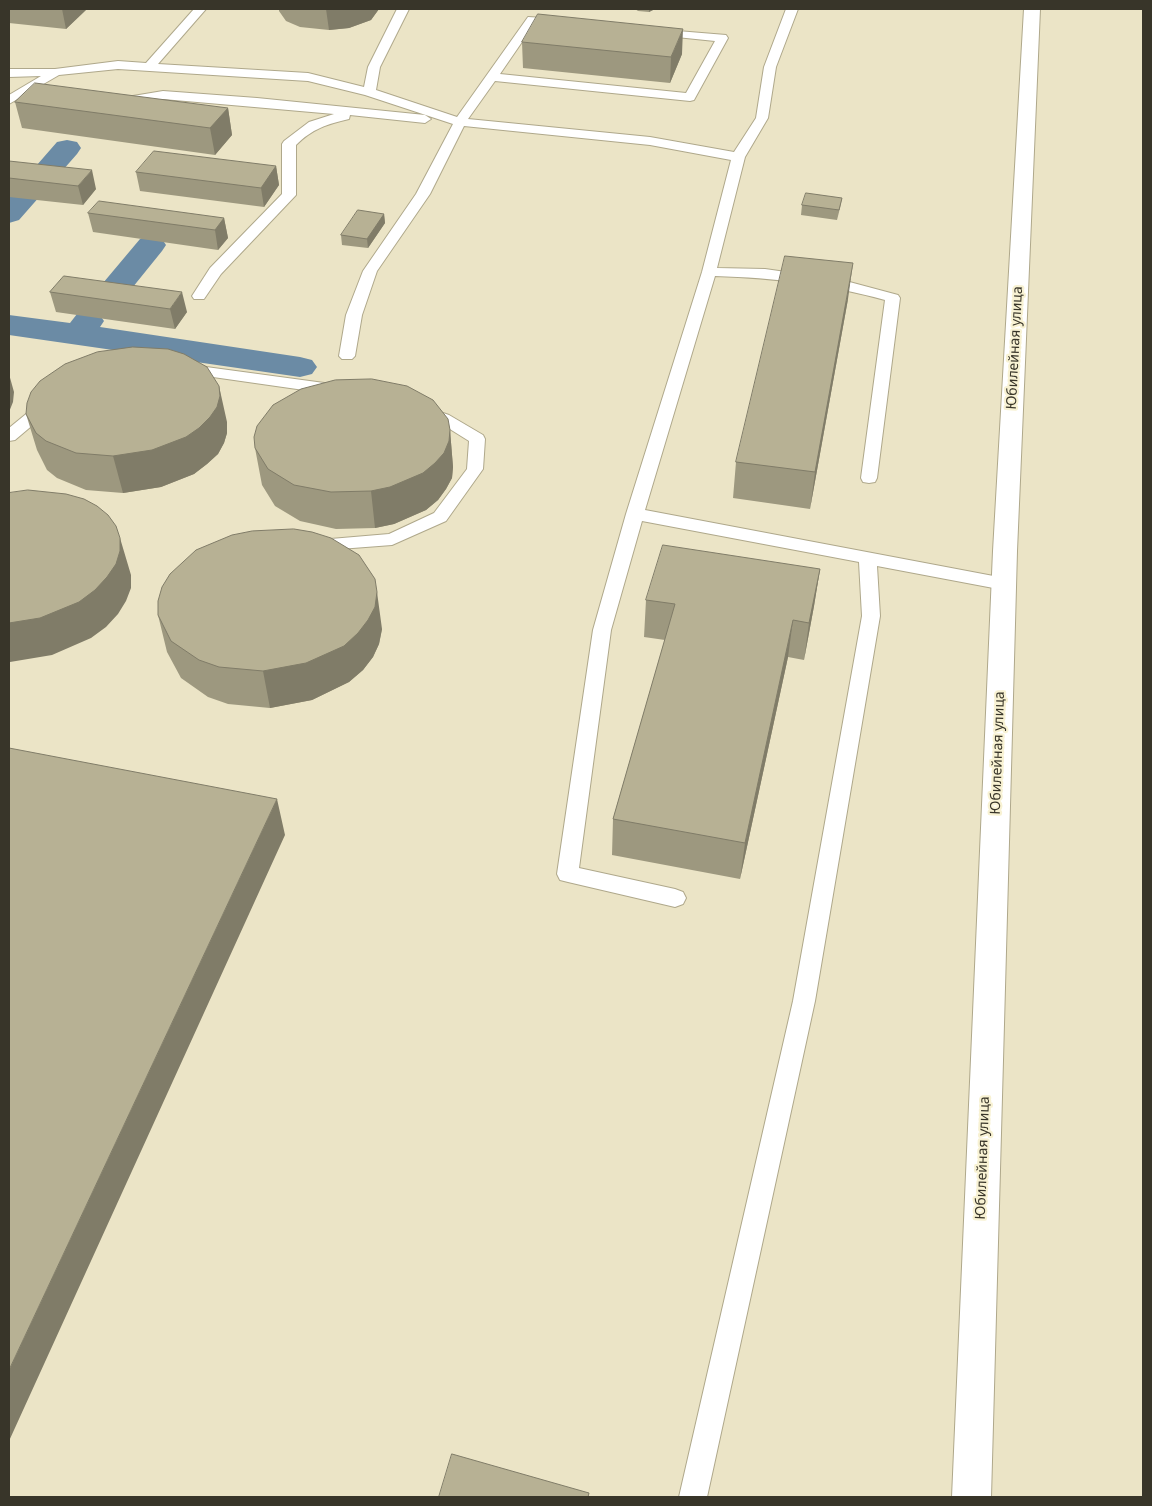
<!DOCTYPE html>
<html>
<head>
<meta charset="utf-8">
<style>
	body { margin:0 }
	#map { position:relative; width:1152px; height:1506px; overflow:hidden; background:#ebe4c6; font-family:"Noto Sans",sans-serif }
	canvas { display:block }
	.frame { position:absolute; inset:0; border:10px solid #383529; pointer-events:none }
</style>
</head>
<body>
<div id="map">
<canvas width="1152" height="1506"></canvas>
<div class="frame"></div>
</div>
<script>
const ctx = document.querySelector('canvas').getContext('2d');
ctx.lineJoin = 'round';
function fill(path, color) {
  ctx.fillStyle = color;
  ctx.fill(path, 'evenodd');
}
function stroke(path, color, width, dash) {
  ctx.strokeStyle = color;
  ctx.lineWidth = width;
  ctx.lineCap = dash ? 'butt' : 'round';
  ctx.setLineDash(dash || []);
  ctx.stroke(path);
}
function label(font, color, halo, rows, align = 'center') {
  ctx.font = font + ' "Noto Sans",sans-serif';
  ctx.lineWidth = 4.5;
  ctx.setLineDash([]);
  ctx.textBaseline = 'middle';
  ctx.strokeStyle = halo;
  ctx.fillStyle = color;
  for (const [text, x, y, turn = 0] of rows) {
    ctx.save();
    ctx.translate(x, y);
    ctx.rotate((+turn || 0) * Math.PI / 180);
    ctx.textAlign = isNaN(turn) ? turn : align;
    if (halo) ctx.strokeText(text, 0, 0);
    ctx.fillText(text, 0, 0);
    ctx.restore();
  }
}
fill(new Path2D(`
	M67 140 77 142 81 148 77 154 19 220 9 223V197L57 142Z
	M151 236 162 239 166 245 162 251 120 303 109 305 98 303 93 296 98 289 140 239Z
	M88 311 99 314 104 321 100 327 300 357 312 360 317 367 312 374 300 377 9 335V315L70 323 77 314Z`), '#6b8ba5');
const lane = new Path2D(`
	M194 9H206L158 64 308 73 364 87 368 67 397 9H409L380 67 376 90 457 117 528 17 561 19 567 22 561 25 535 23 500 74 686 93 715 41 657 35 653 33 651 31 653 29 726 35 728 38 694 100 690 101 495 81 468 119 650 137 734 152 756 118 764 67 786 9H798L776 67 768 118 745 157 717 268 765 269 842 280 898 295 900 298 877 478 875 482 869 483 863 482 861 478 885 300C826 284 776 278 715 276L645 510 1004 578 1010 580 1013 584 1010 588 1004 590 877 566 880 616 815 1001 707 1497H679L793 1001 862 616 859 562 642 521 611 630 579 868 675 889 683 892 686 898 683 904 675 907 568 882 560 880 557 874 593 630 626 514 702 272 731 160 650 145 464 126 430 194 377 271 362 315 355 356 352 359H342L339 356 346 315 363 271 416 194 453 124 365 95 308 81 118 69 59 75 9 104V95L41 76 9 77V69H55L118 61 146 63Z
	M163 91 257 98 425 115 431 119 425 123 350 115 349 119C327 124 312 129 296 145V195L221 274 204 299H194L192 296 210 268 282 194V144L284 141 309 122 334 114 163 99 121 106 115 102 121 98Z
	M184 364 339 385 345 387 347 390 345 393 339 395 178 372 176 369 178 366Z
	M48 399 54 401 56 404 54 407 15 440 9 441V428L42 401Z
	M425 407 449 415 483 435 485 439 483 469 446 521 392 545 313 551 307 549 304 545 307 541 389 534 434 513 467 469 469 441 437 421 419 415 417 412 419 409Z`);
const secondary = new Path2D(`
	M1024 9H1040L1017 551 991 1497H952L993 551Z`);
stroke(lane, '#afa88b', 2);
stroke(secondary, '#afa88b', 2);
fill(lane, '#fff');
fill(secondary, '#fff');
fill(new Path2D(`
	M9 9H87L66 29 9 23Z
	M279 9H379L371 20 349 28 329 30 300 27 286 21 279 11Z
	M635 9H655L649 12 638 11Z
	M522 42 682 54 670 83 523 68Z
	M15 102 228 108 232 135 215 155 22 128Z
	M9 161 96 189 83 205 9 197Z
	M276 166 279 185 264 207 140 191 136 172Z
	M842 198 840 208 837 220 801 215 802 205Z
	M88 213 224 218 228 238 218 250 93 232Z
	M384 214 385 223 368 248 342 245 341 235Z
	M64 276 187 312 175 329 56 312 50 292Z
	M848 299 810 509 733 498 736 462Z
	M26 414 227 422V433L224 443 218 454 207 464 194 474 161 487 123 493 86 490 57 478 47 470 37 450Z
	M450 430 453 467 452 478 446 489 438 500 426 510 394 524 375 528 336 529 300 521 275 506 262 485 255 448Z
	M820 569 814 606 804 660 788 657 740 879 612 855 613 819 665 640 644 637 646 600Z
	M158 615 382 629 379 644 373 657 363 670 349 682 312 700 270 708 228 704 208 697 181 678 167 652Z`), '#9d987f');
fill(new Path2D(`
	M62 9H87L66 29Z
	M326 9H379L371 20 349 28 329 30Z
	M649 9H655L649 12Z
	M683 29 682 54 670 83 671 57Z
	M228 108 232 135 215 155 210 128Z
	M276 166 279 185 264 207 261 188Z
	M92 170 96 189 83 205 78 186Z
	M384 214 385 223 368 248 367 239Z
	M224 218 228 238 218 250 215 230Z
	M853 263 848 299 810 509 815 472Z
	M182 292 187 312 175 329 170 309Z
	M9 374 14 392 13 402 9 412Z
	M219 386 227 422V433L224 443 218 454 207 464 194 474 161 487 123 493 113 456Z
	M450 430 453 467 452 478 446 489 438 500 426 510 394 524 375 528 371 491Z
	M120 538 131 575V588L126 601 118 614 106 627 91 638 52 655 10 662 9 658V623Z
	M820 569 814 606 804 660 809 623Z
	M377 592 382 629 379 644 373 657 363 670 349 682 312 700 270 708 263 671Z
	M793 620 788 657 740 879 745 843Z
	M277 799 285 835 9 1441V1370Z`), '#807c68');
const building = new Path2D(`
	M538 14 683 29 671 57 522 42Z
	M35 83 228 108 210 128 15 102Z
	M154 151 276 166 261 188 136 172Z
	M9 161 92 170 78 186 9 178Z
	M806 193 842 198 839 210 802 205Z
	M99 201 224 218 215 230 88 213Z
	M358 210 384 214 367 239 341 235Z
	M785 256 853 263 815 472 736 462Z
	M64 276 182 292 170 309 50 292Z
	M133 347 168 349 184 354 207 367 219 386 220 396 217 407 210 417 199 428 186 437 152 450 113 456 76 453 46 441 36 433 26 414 27 403 31 392 40 381 65 364 97 352Z
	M372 379 407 386 433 400 448 419 450 430 449 441 444 453 435 463 423 473 390 487 371 491 331 492 294 485 268 469 255 448 254 437 257 426 273 405 301 389 335 380Z
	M28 490 66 494 84 499 97 506 108 515 116 526 120 538V551L116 564 107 577 95 590 79 602 40 618 9 623V493Z
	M294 529 312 532 331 538 359 555 375 579 377 592 375 607 368 620 358 633 344 646 306 663 263 671 219 667 199 660 171 641 158 615V601L162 587 170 574 196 550 232 535 252 531Z
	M663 545 820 569 809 623 793 620 745 843 613 819 675 604 646 600Z
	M9 748 277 799 9 1370Z
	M452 1454 589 1493 588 1497H439Z`);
fill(building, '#b7b194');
stroke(building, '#807c68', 1);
label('14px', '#383529', '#f8f2d3', [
	["Юбилейная улица",1015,348,-87],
	["Юбилейная улица",998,753,-88],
	["Юбилейная улица",983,1158,-88]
]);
</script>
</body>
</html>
